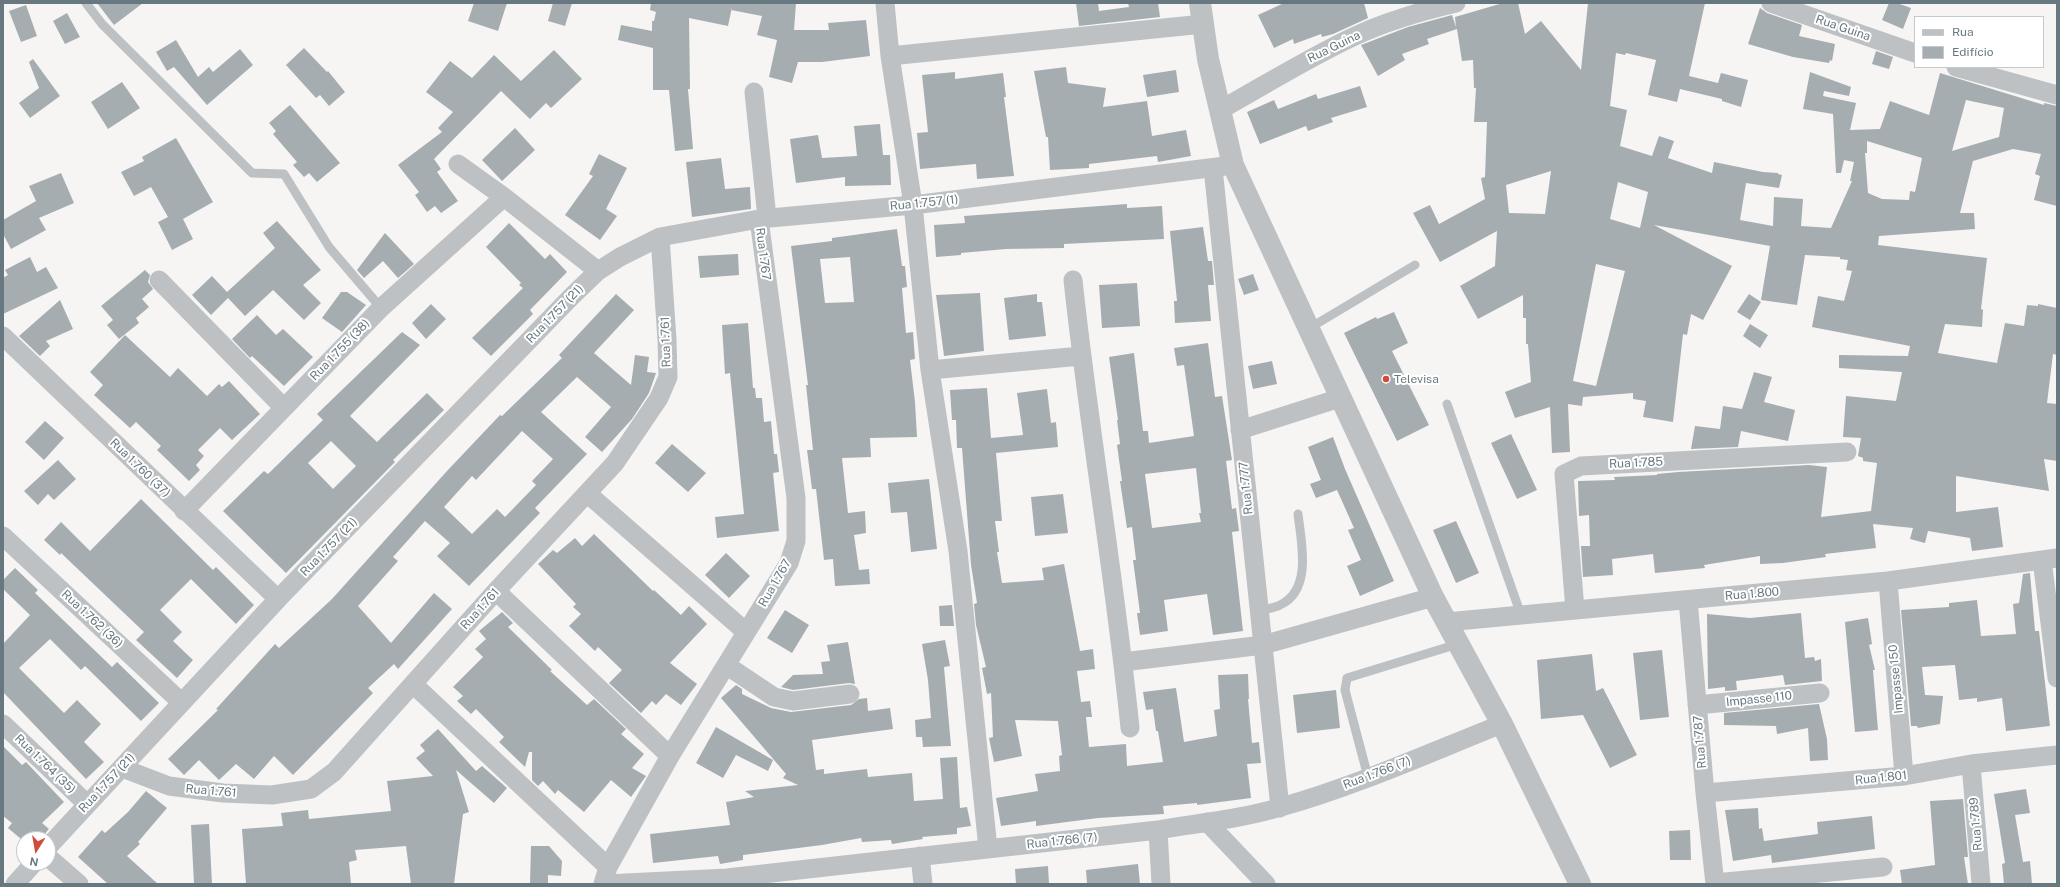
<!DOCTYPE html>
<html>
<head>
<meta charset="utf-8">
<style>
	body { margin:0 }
	#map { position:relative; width:2060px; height:887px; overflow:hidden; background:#f6f5f3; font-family:"Public Sans",sans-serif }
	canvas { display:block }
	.frame { position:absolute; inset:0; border:4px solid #687880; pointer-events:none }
	.legend { position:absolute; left:1914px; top:16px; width:130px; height:52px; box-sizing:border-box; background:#fff; border:1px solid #c3c9cc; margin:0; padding:5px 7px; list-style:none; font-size:12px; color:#687880 }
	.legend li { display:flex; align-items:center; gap:8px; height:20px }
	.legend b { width:20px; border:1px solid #c3c9cc }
	.north { position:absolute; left:16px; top:831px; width:40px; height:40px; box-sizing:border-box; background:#fff; border:1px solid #c3c9cc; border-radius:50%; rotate:191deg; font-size:11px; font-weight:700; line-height:16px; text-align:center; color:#687880 }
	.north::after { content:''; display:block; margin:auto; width:14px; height:18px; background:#d04c38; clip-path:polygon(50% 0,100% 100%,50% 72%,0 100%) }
</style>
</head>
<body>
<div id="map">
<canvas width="2060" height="887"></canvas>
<div class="frame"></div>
<ul class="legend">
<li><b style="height:5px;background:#bdc1c4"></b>Rua</li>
<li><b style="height:11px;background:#a5adb1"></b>Edifício</li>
</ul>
<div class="north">N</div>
</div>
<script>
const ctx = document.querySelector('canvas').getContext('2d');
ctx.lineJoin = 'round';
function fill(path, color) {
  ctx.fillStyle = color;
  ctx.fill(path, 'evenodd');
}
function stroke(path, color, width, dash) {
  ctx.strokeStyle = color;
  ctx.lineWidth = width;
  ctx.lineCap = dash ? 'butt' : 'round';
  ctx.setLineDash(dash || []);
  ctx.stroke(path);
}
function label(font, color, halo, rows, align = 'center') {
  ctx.font = font + ' "Public Sans",sans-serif';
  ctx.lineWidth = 4;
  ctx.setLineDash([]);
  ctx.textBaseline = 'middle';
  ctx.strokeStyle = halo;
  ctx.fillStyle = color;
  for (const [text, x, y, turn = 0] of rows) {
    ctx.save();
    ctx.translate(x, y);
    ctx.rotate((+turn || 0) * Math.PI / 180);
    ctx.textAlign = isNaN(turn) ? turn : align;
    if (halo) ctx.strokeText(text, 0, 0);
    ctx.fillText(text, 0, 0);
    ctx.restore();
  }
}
fill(new Path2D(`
	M97 3H143L114 25Z
	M474 3H507L498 31 468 21Z
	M553 3H572L565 26 548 21Z
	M651 3H796L794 30H829L828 23 866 20 870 56 822 62H798L792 83 769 77 777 40 757 35 762 16 731 10 732 7 728 26 689 18 690 89H688L693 149 675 151 669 90H653V48L618 40 621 25 652 31V21H654L656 12 650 10Z
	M1076 3H1098L1099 11 1129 7 1128 3H1158L1160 17 1079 26Z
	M1284 3H1364L1368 18 1333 34 1322 37 1321 34 1294 44 1293 39 1274 48 1258 15Z
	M1503 3H1518L1525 34 1541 21 1581 70 1588 3H1705L1689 76 1718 83 1721 73 1748 80 1741 107 1722 101V99L1680 89 1677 102 1648 95 1656 60 1626 53 1625 55 1616 53 1610 106 1627 110 1620 146 1652 156 1659 136 1674 141 1668 158 1712 173 1714 162 1763 172 1778 173V174L1782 175 1779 188 1746 183 1740 220 1773 226 1774 197 1803 199 1801 226 1831 228 1852 181H1850L1854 162 1844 160 1841 173H1836L1833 114 1803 109 1810 72 1851 87 1849 96 1824 91 1823 96 1856 103 1850 130 1880 129 1890 101 1929 115 1940 73 2044 105V103L2057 106V206L2034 200 2040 176 2035 174 2041 154 2013 149 1973 161 1960 213H1974L1975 229 1879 236 1878 245 1987 258 1981 309 1983 310 1982 327 1945 324 1938 353 1997 363 2005 323 2024 326 2027 305 2038 306V304L2057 308V355L2053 354 2047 403 2057 404V461L2044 459 2049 491 1956 476V512L1998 507 2003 547 1972 551 1970 538 1928 531 1925 543 1910 539 1913 528 1873 524 1876 548 1825 554 1826 557 1783 563 1760 564V556L1704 565 1705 568 1655 573 1653 554 1612 559 1613 575 1583 577 1581 546H1590L1589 515 1579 516 1578 481 1615 480 1614 477 1657 475V474L1678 472 1809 465 1827 467 1821 517 1871 511 1877 463 1863 461V458L1858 456 1861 438 1843 437 1846 396 1896 401 1902 372 1839 368V355L1908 356 1910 346 1812 327 1818 296 1844 301 1852 271 1846 270 1848 260 1840 259V257L1805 255 1797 305 1761 300 1770 246 1654 225 1732 266 1703 320 1691 314 1687 335 1683 334 1673 422 1643 417 1646 401 1633 399V393L1583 397 1582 406 1568 404 1570 452 1552 453 1550 407 1515 418 1505 392 1531 382 1528 344H1526V318H1523V295L1478 319 1460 286 1495 266 1497 231 1440 262 1413 213 1430 205 1439 224 1485 199 1481 178 1485 177 1487 122H1474L1476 88H1474L1473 60 1462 61 1457 29 1427 39 1429 44 1402 54 1405 60 1378 76 1361 45 1408 27 1452 15 1456 27 1455 17ZM1966 100 2004 108 1999 137 1952 151ZM1867 141 1922 158 1915 192 1910 191 1909 200 1882 199 1868 193 1865 153H1867ZM1551 171 1545 214 1509 213 1506 185ZM1618 182 1648 192 1640 228 1610 219ZM1596 264 1625 271 1596 386 1573 381Z
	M1889 3H1897L1911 8 1903 29 1882 20Z
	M26 5 37 36 21 42 9 11Z
	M1760 8 1767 13 1802 25 1799 36 1835 44 1832 61 1830 60 1829 63 1793 57 1748 44Z
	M67 13 80 37 65 44 53 21Z
	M176 40 198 77 209 67 213 72 240 49 253 65 207 105 174 67 167 71 156 52Z
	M304 48 327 72 328 71 345 92 329 106 320 95 316 98 286 65Z
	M554 50 582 79 551 108 546 103 530 119 501 91 434 159 441 169 437 172 458 201 441 213 435 206 427 212 415 195 419 192 398 165 442 132 438 128 453 112 426 92 450 61 472 78 494 55 521 81Z
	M1876 51 1893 57 1889 69 1872 64Z
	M33 59 60 96 30 118 19 103 39 88 29 62Z
	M1066 67 1068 83 1106 88 1103 107 1147 101 1152 136 1186 130 1191 156 1158 162 1157 156 1089 164V168L1050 170 1048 137H1046L1034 71Z
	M1176 70 1179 92 1147 97 1143 75Z
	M955 72V79L1003 73 1006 97H1004L1014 176 977 179 976 164 920 169 917 133 928 132 922 75Z
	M122 82 140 108 108 129 91 102Z
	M1360 86 1367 107 1331 118 1333 122 1308 131 1306 126 1260 144 1247 112 1274 100 1278 109 1316 94 1318 99Z
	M290 105 340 163 317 182 309 173 304 177 293 165 297 162 273 134 276 131 269 123Z
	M880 124 883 155H890L891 185 845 186V177L796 183 790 139 818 135 822 158 857 156 854 126Z
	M515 128 535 150 502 181 482 160Z
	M176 138 213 202 183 219 193 239 172 250 158 222 168 217 151 187 134 196 121 172 144 161 142 157Z
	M599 154 627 168 606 209 617 216 600 240 565 215 593 176 589 174Z
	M721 158 725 189 750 187 751 209 692 217 686 162Z
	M61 173 74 203 39 218 46 230 11 249 3 234V220L36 201 29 186Z
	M1127 204V208L1162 206 1164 239 1064 244V248L1006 249 961 253V255L936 257 934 225 965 223 964 216Z
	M277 221 321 270 303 285 321 303 304 320 273 290 245 316 228 298 211 315 192 295 212 276 227 292 275 248 263 233Z
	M509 223 545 259 550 254 567 272 530 310 533 314 491 356 472 338 523 288 519 285 521 283 486 247Z
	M1203 227 1208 261H1212L1214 285H1208L1211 321 1175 323 1174 301H1177L1170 231Z
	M897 229 902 266H905L907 287 902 288 906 333 913 332 915 359 910 360 915 402 917 437 870 438 871 457 842 458 848 513 865 511 866 533 854 535 859 570 869 569 870 584 835 586 833 559 824 560 816 489H812L807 450H813L806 385H808L791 246 832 241V238ZM850 257 854 302 825 303 820 259Z
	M385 233 414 264 398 278 383 261 364 278 357 270Z
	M738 254 739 275 700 278 698 256Z
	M30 257 37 272 46 267 58 288 3 314V278L8 275 5 270Z
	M145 270 150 275 148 282 153 289 142 299 149 307 136 318 139 323 119 339 107 325 113 320 101 306Z
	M1253 274 1259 290 1244 295 1238 279Z
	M1137 283 1140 326 1102 328 1099 285Z
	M341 292H347L366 305 342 332 322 318Z
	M980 293 984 351 944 356 936 295Z
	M616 294 634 310 594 353 631 385 635 355 649 357 647 372 656 373 649 393 632 419 602 452 585 437 611 407 577 377 541 412 587 454 535 508 540 513 469 586 437 556 450 543 425 521 393 557 398 561 358 606 391 643 434 593 452 609 398 669 394 664 368 688 373 693 293 775 274 756 254 779 236 764 219 780 199 760 184 775 168 759 218 710 216 709 275 644 279 648 332 599 447 471 500 415 502 416 562 358 559 355ZM522 431 553 459 532 481 536 485 505 517 497 509 472 534 444 507 472 476 476 480Z
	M1037 294V302H1042L1046 336 1009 340 1004 298Z
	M1749 294 1761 302 1750 320 1737 312Z
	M60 300 73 329 46 341 50 346 40 356 19 336Z
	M431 304 446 319 426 339 412 323Z
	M1394 312 1408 343 1392 351 1429 425 1397 441 1344 333 1376 317 1377 319Z
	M257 315 276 335 283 329 313 357 284 386 252 356 250 358 232 339Z
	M748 323 753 388H755L756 398H762L764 422 771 421 774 454H777L779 472 773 473 779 531 717 538 715 517 744 514 730 373 725 374 722 325Z
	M1750 324 1768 335 1760 348 1743 336Z
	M402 332 420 345 350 416 377 442 427 393 444 410 393 460 395 462 286 573 223 511 264 471 268 474 323 420 317 414ZM331 441 356 466 333 489 308 463Z
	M125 335 170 377 178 368 207 396 219 384 222 387 229 381 260 414 232 440 220 428 198 450 204 456 196 465 200 470 189 481 157 450 161 446 136 422 130 428 94 395 103 385 90 372Z
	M1208 343 1215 397 1222 396 1232 460 1226 461 1232 509 1236 508 1239 531 1232 532 1243 631 1213 635 1207 594 1164 600 1168 631 1140 635 1137 613H1140L1133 560H1136L1132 527 1127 528 1120 481H1122L1117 445 1120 444 1117 420H1118L1109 357 1134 353 1143 431H1148L1149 443 1194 436 1184 365 1177 366 1174 348ZM1196 468 1201 513H1199L1201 522 1152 528 1145 474Z
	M1272 361 1277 384 1253 389 1248 366Z
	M1754 372 1772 377 1764 402 1795 410 1788 441 1741 431 1738 447 1691 449 1695 426 1720 429 1723 406 1742 409Z
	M987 388 991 438 1023 435 1017 393 1047 389 1051 423 1056 422 1058 447 996 453 1002 521H995L999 552H997L1002 583 1044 580 1042 568 1064 564 1080 651 1093 649 1095 669 1077 671 1081 702 1090 701 1092 717H1086L1089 747 1126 744 1127 766 1163 762 1158 731H1156L1153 709 1146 710 1143 692 1176 688 1184 742 1217 736 1214 710 1220 709 1218 675 1248 674 1249 699H1248L1252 743 1259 742 1261 763 1247 764 1251 798 1197 805V803L1163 806 1164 814 1098 818 1036 826V821L1001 826 996 798 1038 791 1035 774 1060 771 1059 756 1062 755 1058 721 1015 720 1022 756 994 762 989 738 993 737 991 693 987 694 982 668 986 667 976 625 974 604 977 603 971 565 962 448H957L956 420H952L950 390Z
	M45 421 64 438 44 460 25 442Z
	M1511 434 1537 490 1517 499 1491 443Z
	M1333 437 1345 469 1394 581 1360 596 1347 566 1361 560 1348 530 1354 528 1337 490 1316 498 1310 484 1321 480 1308 447Z
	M672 444 706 473 688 492 655 463Z
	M58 460 76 479 54 500 48 494 38 505 24 491Z
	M929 479 937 549 911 552 907 512 891 513 888 483Z
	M1063 494 1068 533 1035 536 1031 497Z
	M141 499 213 570 216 567 254 605 236 624 191 579 160 610 182 632 173 641 193 660 177 678 136 640 144 632 61 553 60 555 44 540 61 522 90 551Z
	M1456 521 1479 573 1456 583 1433 530Z
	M594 534 653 591 654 590 681 615 689 606 707 624 670 663 697 684 681 705 666 694 656 705 652 701 641 713 609 683 622 670 598 647 595 651 569 626 581 614 573 607 576 604 538 564 553 550 557 553 575 538 582 546Z
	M726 553 750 576 729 598 705 575Z
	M15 568 38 590 35 593 112 667 117 662 159 703 141 721 85 666 81 670 50 639 19 668 64 713 77 700 101 724 84 742 104 762 86 779 3 692V644L30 615 3 589V580Z
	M2030 573 2035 631H2039L2050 726 2006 731 2002 698 1977 702V698L1959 700 1955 665 1922 667 1925 695 1943 696 1940 724 1918 728 1917 726H1911L1901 610 1949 607V603L1977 600 1981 636 2016 634 2013 604 2019 603 2023 574Z
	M952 605 954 626H940L939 606Z
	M785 610 809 625 792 653 767 638Z
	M502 612 513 623 508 627 552 670 550 671 587 705 594 699 626 729 621 734 644 754 632 768 646 776 631 797 611 780 584 812 558 790 555 794 543 781 538 786 532 780V752H529L525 767 499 742 504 737 476 709 471 714 457 701 463 696 453 687 483 657 475 649 486 639 479 631Z
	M1801 613 1805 658 1814 657 1815 661 1821 659 1822 681 1785 685 1783 675 1736 681 1737 690 1725 691V687L1708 689 1707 614 1750 618Z
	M1868 618 1872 644 1869 645 1875 670H1873L1878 730 1855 732 1845 622Z
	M945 640 950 666 944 667 951 746 923 747 922 737H916L915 720 931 718 928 680 922 644Z
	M848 642 855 684 849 683 793 690 781 687 793 675 823 674 821 662 830 661 827 645Z
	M1662 650 1669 717 1640 720 1633 653Z
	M1592 654 1596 691 1603 688 1637 755 1610 768 1583 715 1541 719 1537 660Z
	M736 685 742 689V694L771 708 791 712 851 705 859 699 867 698 868 711 890 708 893 729 812 740 816 770 824 769V774L867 769 868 777 912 773 914 801 943 799 940 758 957 757 960 808 967 807 971 826 957 828V834L922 837 923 839 892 844 891 840 862 842 861 838 822 845 743 855V860L720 864 718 856 653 863 650 834 730 825 726 802 754 797 745 791 798 785 783 778 786 774 721 698Z
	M1336 690 1340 728 1297 733 1293 695Z
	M1819 704 1827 739 1828 760 1810 761 1808 728 1777 734 1776 726 1724 725V713Z
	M716 727 773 760 768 771 736 755 723 778 696 763Z
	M438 729 476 771 482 766 507 788 494 803 456 770 469 812 463 814 454 884H411L406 846 355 850 357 860 349 862 351 884H246L242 829 283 826 281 813 308 810 309 819 391 811 387 781 433 776 416 758 425 751 420 745Z
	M3 746 22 765 26 762 64 802 42 823 49 829 40 839H21L8 828 12 823 3 816Z
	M2026 789 2030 813 2015 815 2023 862 2030 861 2032 884H2004L2002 864 2005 863 1994 794Z
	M146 791 167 808 138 842 140 844 127 856 158 884H108L78 857 102 830 105 833 128 812Z
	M1963 799 1968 857H1964L1968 884H1902L1900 870 1935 865 1930 801Z
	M1758 808 1759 829 1762 828 1764 841 1818 834 1817 822 1872 816 1875 849 1772 863 1771 855 1733 861 1725 810Z
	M209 824 212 884H194L191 825Z
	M1690 830 1691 860H1670L1669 831Z
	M531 846H549L562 861 561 876 548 875V884H530Z
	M1138 864 1140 884H1087L1086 870Z
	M1048 866 1049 884H1016L1015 869Z`), '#a5adb1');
stroke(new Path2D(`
	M86 3 102 24 252 173 284 174 329 247 381 308
	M1308 329 1415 265
	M1447 404 1521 615
	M1259 611C1266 609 1274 608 1280 605 1313 590 1301 541 1298 514
	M1368 777 1345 690 1347 678 1458 644`), '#bdc1c4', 9);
stroke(new Path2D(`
	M885 3 890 56 913 205 930 370 958 551 988 849
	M1771 3 1915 53
	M890 56 1203 24
	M1956 67 2057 95
	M754 92 767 218
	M1220 110C1265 85 1308 58 1355 36 1387 21 1422 11 1456 3
	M458 164 504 197 598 271
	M1213 168 1280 808
	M159 280 284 408
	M1073 280C1089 430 1115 578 1130 728
	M3 336 278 599
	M930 370 1081 356
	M1240 430 1340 398
	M588 494 746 632
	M184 511 381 308 504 197
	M3 536 181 702
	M2042 560 2057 678
	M1888 581 1904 776
	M496 591 670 756
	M1688 600 1705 793 1715 884
	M1575 610 1564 474 1581 466 1847 452
	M1446 622 1888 581 2057 558
	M1123 662 1263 645 1433 597
	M726 665 774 697 793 701 850 694
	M413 684 608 867
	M1697 705 1820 693
	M3 724 87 804
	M1971 764 1981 884
	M122 768 169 786 223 793 272 795 311 789 334 772 496 591 615 463 659 398 668 377 667 340 660 237
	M1705 793 1904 776 1971 764 2057 755
	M1207 822 1266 884
	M1158 830 1161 884
	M48 847 278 599 572 296 598 271 620 257 660 237 759 219 913 205 1233 165
	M920 856 923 884
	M48 857 79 884
	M1715 883 1883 867
	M15 884 34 863
	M603 884 608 867 670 756 789 563 796 541V498L759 219
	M606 884 727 878 1158 830C1199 823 1241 819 1281 807 1356 786 1429 753 1502 724`), '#bdc1c4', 19);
stroke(new Path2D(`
	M1200 3 1208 59 1233 165 1433 597 1502 724 1580 884`), '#bdc1c4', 22);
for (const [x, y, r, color] of [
	[1386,379,4,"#d04c38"]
]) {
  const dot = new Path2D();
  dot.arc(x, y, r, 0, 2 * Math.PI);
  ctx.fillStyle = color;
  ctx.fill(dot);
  stroke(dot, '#fff', 1.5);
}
label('12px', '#687880', '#fff', [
	["Rua Guina",1843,28,19],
	["Rua Guina",1334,47,-26],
	["Rua 1.757 (1)",924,203,-6],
	["Rua 1.767",763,254,83],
	["Rua 1.757 (21)",555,314,-46],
	["Rua 1.761",666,342,-92],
	["Rua 1.755 (38)",340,350,-46],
	["Rua 1.785",1636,463,-3],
	["Rua 1.760 (37)",140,468,44],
	["Rua 1.777",1246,488,-96],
	["Rua 1.757 (21)",329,547,-46],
	["Rua 1.767",775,583,-60],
	["Rua 1.800",1752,594,-5],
	["Rua 1.761",480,609,-48],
	["Rua 1.762 (36)",92,619,43],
	["Impasse 150",1896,679,-95],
	["Impasse 110",1759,699,-6],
	["Rua 1.787",1700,742,-95],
	["Rua 1.764 (35)",45,764,44],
	["Rua 1.766 (7)",1377,773,-21],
	["Rua 1.801",1881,778,-6],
	["Rua 1.757 (21)",107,783,-47],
	["Rua 1.761",211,791,5],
	["Rua 1.789",1976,824,-95],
	["Rua 1.766 (7)",1062,841,-6]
]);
label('12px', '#687880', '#fff', [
	["Televisa",1394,379]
], 'left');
</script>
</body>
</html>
